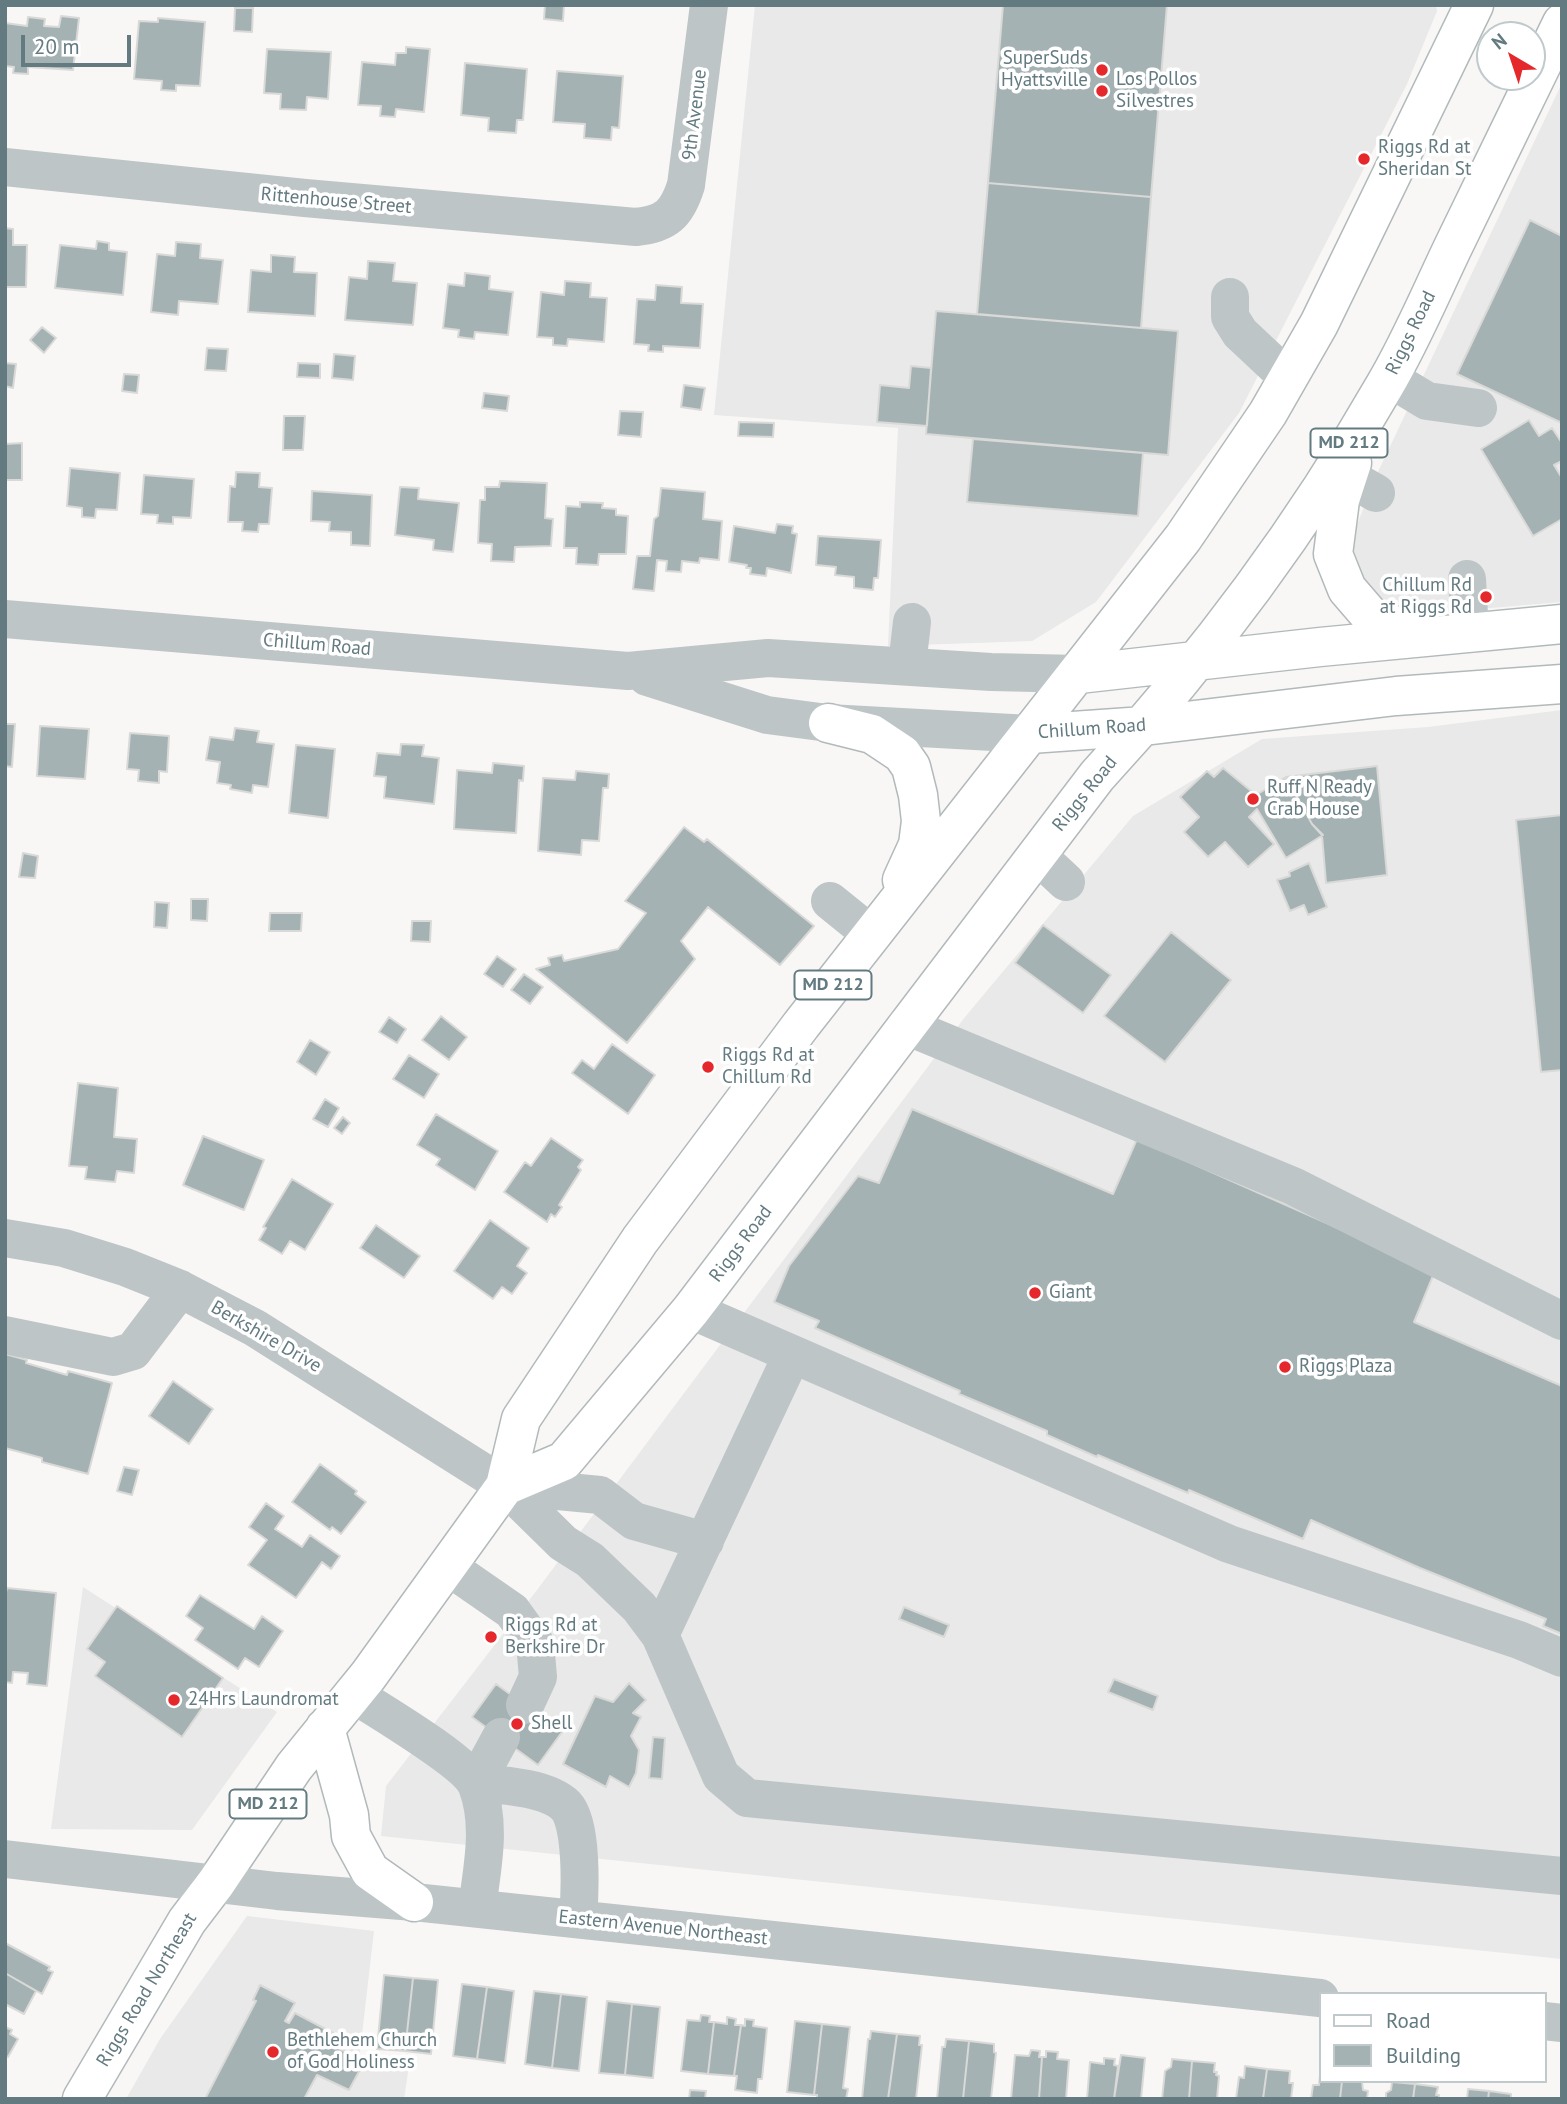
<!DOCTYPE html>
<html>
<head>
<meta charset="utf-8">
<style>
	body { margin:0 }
	#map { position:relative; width:1567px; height:2104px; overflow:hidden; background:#f8f7f5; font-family:"PT Sans",sans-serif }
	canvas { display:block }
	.frame { position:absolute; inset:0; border:7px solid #627a80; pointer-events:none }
	.legend { position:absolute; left:1319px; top:1992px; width:228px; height:91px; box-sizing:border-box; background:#fff; border:2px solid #c0cacc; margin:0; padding:9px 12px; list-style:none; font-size:21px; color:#627a80 }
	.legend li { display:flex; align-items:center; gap:14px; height:35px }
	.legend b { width:35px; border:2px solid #c0cacc }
	.north { position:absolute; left:1476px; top:21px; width:70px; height:70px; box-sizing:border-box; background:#fff; border:2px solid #c0cacc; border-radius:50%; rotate:321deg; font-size:19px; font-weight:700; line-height:28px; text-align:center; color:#627a80 }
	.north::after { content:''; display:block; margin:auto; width:24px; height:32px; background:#e5282b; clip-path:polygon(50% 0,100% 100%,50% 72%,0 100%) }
	.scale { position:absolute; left:21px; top:35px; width:110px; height:32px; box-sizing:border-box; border:4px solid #627a80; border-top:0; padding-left:9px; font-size:21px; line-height:24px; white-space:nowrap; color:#627a80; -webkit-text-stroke:5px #fff; paint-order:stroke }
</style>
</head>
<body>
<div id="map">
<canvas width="1567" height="2104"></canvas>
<div class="frame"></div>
<ul class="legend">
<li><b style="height:9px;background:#fff"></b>Road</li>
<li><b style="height:19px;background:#a5b2b4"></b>Building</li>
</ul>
<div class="north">N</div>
<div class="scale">20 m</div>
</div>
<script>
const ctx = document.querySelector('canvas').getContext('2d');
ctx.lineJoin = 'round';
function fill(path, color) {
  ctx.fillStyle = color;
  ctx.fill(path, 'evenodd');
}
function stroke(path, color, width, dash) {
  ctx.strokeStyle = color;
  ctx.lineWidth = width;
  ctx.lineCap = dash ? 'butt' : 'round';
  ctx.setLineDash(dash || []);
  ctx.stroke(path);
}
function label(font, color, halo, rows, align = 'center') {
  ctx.font = font + ' "PT Sans",sans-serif';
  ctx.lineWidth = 7;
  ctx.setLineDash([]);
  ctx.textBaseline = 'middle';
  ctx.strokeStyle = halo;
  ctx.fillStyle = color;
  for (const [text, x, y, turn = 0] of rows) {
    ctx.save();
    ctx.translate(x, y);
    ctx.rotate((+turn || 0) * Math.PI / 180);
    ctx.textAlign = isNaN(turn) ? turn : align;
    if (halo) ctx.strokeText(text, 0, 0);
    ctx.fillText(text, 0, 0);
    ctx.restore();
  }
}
fill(new Path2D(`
	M755 5H1436L1437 11 1407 84 1239 413 1096 602 1032 641 888 646 898 428 714 415Z
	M1562 83V602L1396 616 1343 561 1376 476Z
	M1562 710V1959L381 1836 386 1786 537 1590 965 1017 1133 816 1262 739 1428 727Z
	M83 1587 277 1712 192 1830 51 1829Z
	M247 1916 374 1931 359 2060 409 2066 404 2099H126L160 2039Z`), '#e8e9e8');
const building = new Path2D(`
	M545 5H564L563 21 544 19Z
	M1003 5H1167L1151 197 988 183Z
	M235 8H253L252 32 234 31Z
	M61 16 79 18 73 70 28 67V74L13 73 14 67 5 66V23L27 26 28 17 45 19 44 26 59 27Z
	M158 18 205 22 200 86 176 85V91L161 90 162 81 134 79 139 21 158 22Z
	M406 47 430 49 424 112 396 109 395 117 380 116 381 106 358 105 362 62 395 65 396 53H406Z
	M267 49 331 52 328 99 307 97 306 110 280 109 281 94 264 93Z
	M465 63 527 69 523 120H517L516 133 488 131 489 118 461 115Z
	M557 71 623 76 619 128 612 127 611 140 584 138 585 124 553 122Z
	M988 183 1151 197 1141 328 977 314Z
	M1530 220 1562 236V423L1457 374Z
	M5 228 13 229V245H27L26 287H5Z
	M97 241 109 243V250L127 252 123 295 55 288 60 245 96 249Z
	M176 242 201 244 200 258 223 260 218 304 179 301 178 315 151 312 157 254 175 256Z
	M271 255 295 257 294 272 317 273 315 316 248 312 251 270 271 272Z
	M368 261 395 263 393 281 417 283 413 325 345 320 349 277 367 279Z
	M465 273 490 276 489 289 513 292 508 335 475 332 474 339 458 337 459 330 443 328 448 284 464 286Z
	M565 281 591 283 590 297 607 298 604 342 568 339 567 346 553 345V338L537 337 541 292 564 295Z
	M656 285 682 287 681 303 703 304 700 348 663 346V352L648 351 649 345 634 344 637 299 655 300Z
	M936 311 1178 331 1168 455 926 434Z
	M42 327 56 338 44 353 30 340Z
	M207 348 228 349 226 371 205 370Z
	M334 354 355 356 353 380 332 378Z
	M5 363 16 364 13 388 5 386Z
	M298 363 320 364V378L297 377Z
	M911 366 931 368 927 426 877 422 880 385 909 388Z
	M124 374 139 375 137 393 122 391Z
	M684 385 705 388 701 410 681 407Z
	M484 393 509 396 507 411 482 408Z
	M620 411 643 412 641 437 618 435Z
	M284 416H305L303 450H283Z
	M1529 420 1539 436 1552 428 1562 443V461L1554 465 1562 478V519L1533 536 1481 449Z
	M739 422 774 423 773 437 738 436Z
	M973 439 1143 453 1138 516 967 502Z
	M22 443V480H5V444Z
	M70 468 120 473 117 510 96 509 95 518 82 517V508L67 506Z
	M236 472 260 473 259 487 272 488 269 524H259L258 532 242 531 243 522H228L230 486 235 487Z
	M144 475 194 479 191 518 173 517V524L157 523 158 515 141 514Z
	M500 481 547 483 545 518 553 519 551 546 515 547 514 562 491 561 492 544 478 543 480 500H485V487H499Z
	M400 487 419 488 418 499 459 503 453 552 433 550 434 540 395 535Z
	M661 488 705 492 703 519 722 521 719 560 700 558 699 563 682 561 681 572 666 571 667 561 657 560 654 591 633 589 637 556H650L654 519 658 516Z
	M312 491 372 495 370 546 351 545V532L329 531 330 522 311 521Z
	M580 502 603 503 602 508 616 509V515L628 516 626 554H599L598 565 576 564 577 548H564L566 506 580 507Z
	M777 524 793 526 792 533 797 534 791 573 767 568 766 576 750 574 751 568H746L747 565 729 562 734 526 775 533Z
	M818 536 881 540 878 578H874L873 590 854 588V577L835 575 836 567 816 565Z
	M5 724H15L12 767 5 766Z
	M40 726 89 729 85 779 37 776Z
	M235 728 259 731 257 742 274 744 268 787 253 785 252 793 230 789 231 785 217 783 220 762 206 760 210 737 233 740Z
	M130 733 169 736 167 772 159 771V783L138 781 139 770 127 769Z
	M401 744 424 745 422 756 439 758 434 804 384 798 386 777 374 776 377 753 400 755Z
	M296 745 335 749 328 818 289 813Z
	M493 763 524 766 523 781 519 780 516 833 454 829 457 770 492 773Z
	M1377 766 1387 875 1326 883 1322 835 1312 824 1286 777Z
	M1223 768 1256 795 1286 777 1312 824 1323 835 1286 858 1257 809 1249 817 1274 844 1248 867 1225 842 1208 857 1184 832 1199 817 1180 797 1207 771 1214 777Z
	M576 771 609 774 608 788H603L599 841 582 840 581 855 538 851 543 778 575 780Z
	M1562 815V1070L1541 1072 1516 820Z
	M684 827 704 842 707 839 814 926 780 965 708 907 681 941 695 959 627 1043 536 969 550 965 548 958 562 955 564 961 618 949 646 913 625 901Z
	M23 853 38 856 35 878 19 877Z
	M1309 863 1327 907 1308 915 1304 905 1290 911 1277 880 1290 876 1289 872Z
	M191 899H208L207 921 191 920Z
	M155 902 169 903 167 928 154 927Z
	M270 913H302L301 931H269Z
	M412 921H431L430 942 411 941Z
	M1043 925 1111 975 1083 1013 1015 963Z
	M1171 932 1231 980 1165 1062 1104 1016Z
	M497 956 516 969 503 987 484 974Z
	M524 974 543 987 530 1004 511 990Z
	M441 1016 467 1037 449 1060 422 1040Z
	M389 1017 406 1029 397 1043 379 1032Z
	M310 1040 330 1052 316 1075 297 1062Z
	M612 1044 655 1075 628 1114 572 1073 582 1060 594 1069Z
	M409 1055 439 1074 424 1098 393 1079Z
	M78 1083 118 1088 114 1137 137 1139 134 1173 117 1171 115 1182 85 1179 87 1167 69 1166Z
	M325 1099 339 1108 328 1127 313 1119Z
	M912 1109 1113 1194 1137 1139 1435 1271 1414 1322 1562 1386V1634L1543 1626 1546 1619 1420 1568 1311 1520 1303 1539 1189 1490 1188 1493 1098 1455 1097 1457 1047 1435V1431L959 1394 960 1391 815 1328 819 1321 774 1302 789 1266 858 1176 879 1183Z
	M436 1114 498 1151 475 1190 436 1165 440 1159 417 1145Z
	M343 1117 350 1123 342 1134 334 1128Z
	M203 1136 264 1160 244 1210 183 1185Z
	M551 1138 583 1160 578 1167 581 1170 559 1205 562 1207 555 1217 551 1214 547 1222 504 1192 525 1162 531 1166Z
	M292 1179 333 1204 305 1250 290 1241 282 1254 259 1240 266 1228 263 1227Z
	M490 1220 529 1248 517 1266 527 1273 512 1294 502 1287 493 1299 454 1271Z
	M376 1225 420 1256 404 1278 360 1248Z
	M5 1354 27 1360 26 1363 67 1375 68 1371 112 1383 88 1474 42 1462V1458L5 1448Z
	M173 1381 213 1409 189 1444 149 1416Z
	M320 1464 357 1491 355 1494 366 1502 341 1534 332 1527 330 1530 292 1502Z
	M124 1467 139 1470 132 1495 117 1491Z
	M266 1503 284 1516 275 1529 302 1547 310 1535 340 1556 331 1569 322 1562 296 1598 248 1565 267 1540 249 1527Z
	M7 1588 56 1593 47 1686 27 1684 28 1673 13 1672 12 1683 5 1682V1596Z
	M200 1595 254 1629 262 1616 283 1631 259 1667 245 1658 238 1669 195 1640 203 1628 186 1616Z
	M117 1606 223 1678 182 1737 95 1676 105 1662 87 1649Z
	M904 1607 949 1625 944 1637 899 1619Z
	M1114 1679 1158 1696 1153 1710 1108 1692Z
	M629 1683 646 1700 633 1713 641 1717 631 1736 639 1750 636 1773 629 1787 610 1776 606 1787 563 1764 595 1696 613 1702Z
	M496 1684 562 1732 538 1765 472 1717Z
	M653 1737 665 1738 662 1779 649 1778Z
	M5 1943 50 1967 48 1970 53 1972 42 1994 5 1973Z
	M5 1973 36 1991 24 2014 5 2004Z
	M384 1975 413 1978 405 2051 377 2049Z
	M413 1978 438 1980 431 2054 405 2051Z
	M462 1984 487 1987 477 2059 453 2056Z
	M260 1985 295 2003 285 2021 289 2023 295 2013 333 2033 328 2043 350 2054 348 2059 362 2066 349 2090 317 2075 304 2099H205L256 2001 253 2000Z
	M487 1987 514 1991 505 2063 477 2059Z
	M534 1991 561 1994 552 2068 525 2064Z
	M561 1994 587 1997 579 2071 552 2068Z
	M607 2001 632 2004 625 2075 599 2073Z
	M632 2004 660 2007 653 2078 625 2075Z
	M701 2015 710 2016 709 2022H714L708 2074 681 2071 687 2020 700 2021Z
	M727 2017 736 2019 735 2025H741L734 2076 708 2074 714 2022 727 2024Z
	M745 2019 754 2020 753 2026 767 2028 762 2079H758L757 2093 735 2090 737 2076H734L741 2025 745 2026Z
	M795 2021 822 2024 814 2095 787 2092Z
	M822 2024 850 2027 843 2088 848 2089 846 2099H817V2095H814Z
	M5 2027 12 2030 10 2034 18 2039 8 2057 5 2056Z
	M871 2031 897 2034 888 2099H862L868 2039H870Z
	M897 2034 920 2036 919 2045H922L916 2099H888Z
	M946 2039 969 2041 963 2099H937L942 2047H945Z
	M969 2041 994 2044V2052L996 2053 991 2099H963Z
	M1031 2050 1040 2051 1039 2057H1042L1039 2099H1011L1015 2055 1029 2056Z
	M1046 2051 1058 2052 1057 2059 1069 2060 1066 2099H1039L1042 2057H1046Z
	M1121 2055 1145 2058 1141 2099H1114Z
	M1104 2058 1115 2059 1114 2065 1118 2066 1114 2099H1087L1090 2062 1104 2064Z
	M1172 2059 1192 2061 1189 2099H1162L1165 2071 1171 2067Z
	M1192 2061 1215 2063 1214 2072H1217L1216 2075 1219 2076 1217 2099H1189Z
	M1245 2066 1267 2069 1263 2099H1236L1239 2077 1244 2078Z
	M1267 2069 1290 2071 1289 2083H1293L1291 2099H1263Z
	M1320 2075V2081H1342L1340 2099H1311L1313 2085H1319Z
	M1342 2081H1362L1363 2090 1368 2091 1367 2099H1340Z
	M1392 2082 1415 2084 1413 2099H1386V2093L1391 2090Z
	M1415 2084 1438 2087 1436 2095H1439V2099H1413Z
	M1468 2089 1489 2091 1488 2099H1463H1467Z
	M690 2090 706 2091 705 2099H689Z
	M1489 2091 1511 2094V2099H1488Z`);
fill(building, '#a5b2b4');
stroke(building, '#d9d9d7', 2);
const major = new Path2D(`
	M1352 463 1340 500 1333 554 1347 589 1372 618 1416 632
	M1079 674 1320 647 1562 624
	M828 723 872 734 902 754 911 767 918 795 921 821 918 845 902 880
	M1030 734 1144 726 1396 696 1562 684
	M505 1486 564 1461 691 1310 1097 776C1208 656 1304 526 1385 385 1411 341 1431 293 1453 247 1489 172 1526 98 1562 23
	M325 1728 349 1815 351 1836 370 1871 414 1902
	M82 2099 187 1921 216 1883 294 1767 368 1676 505 1486 521 1419 640 1240 801 1025 1183 538 1268 413 1319 324 1474 5`);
stroke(major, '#b2b9bb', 41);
stroke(new Path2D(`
	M5 167 305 198 636 227C666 224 677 214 686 185L709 5
	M1230 297V317L1240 333 1288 378
	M1389 378 1427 401 1478 408
	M1348 477 1376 493
	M1467 579 1470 633
	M5 619 628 671 768 658 991 672 1079 674
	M907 666 912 622
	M647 677 767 715 828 723 1030 734
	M1037 855 1066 882
	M830 901 872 935
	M906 1026 1293 1186 1562 1321
	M5 1238 64 1248 125 1267 180 1289 255 1328 505 1486 563 1543 590 1560 639 1607 660 1635 721 1776 747 1798 1562 1876
	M691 1310 1229 1544 1519 1640 1562 1658
	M5 1335 113 1357 133 1351 180 1289
	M505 1486 600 1495 634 1521 705 1541
	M447 1566 512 1611 535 1643 538 1677 525 1705
	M660 1635 792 1355
	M353 1694C378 1710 468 1763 477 1786 492 1825 482 1869 477 1908
	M476 1783C500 1785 547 1787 566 1806 583 1824 580 1894 578 1919
	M476 1783 501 1737
	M5 1859 277 1891 414 1902 1320 1998
	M1544 2021 1562 2023`), '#bec5c7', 38);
stroke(major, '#fff', 38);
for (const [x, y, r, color] of [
	[1102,70,7,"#e5282b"],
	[1102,91,7,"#e5282b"],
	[1364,159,7,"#e5282b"],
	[1486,597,7,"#e5282b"],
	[1253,799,7,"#e5282b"],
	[708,1067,7,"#e5282b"],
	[1035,1293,7,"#e5282b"],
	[1285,1367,7,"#e5282b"],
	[491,1637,7,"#e5282b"],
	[174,1700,7,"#e5282b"],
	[517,1724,7,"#e5282b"],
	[273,2052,7,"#e5282b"]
]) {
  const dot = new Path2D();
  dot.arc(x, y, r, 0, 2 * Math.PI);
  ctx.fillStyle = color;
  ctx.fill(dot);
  stroke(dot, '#fff', 2.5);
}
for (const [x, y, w] of [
	[1349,443,77],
	[833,985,77],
	[268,1804,77]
]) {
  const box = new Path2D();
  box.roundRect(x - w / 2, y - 14.5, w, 29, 5);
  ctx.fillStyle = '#fff';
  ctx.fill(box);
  stroke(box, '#627a80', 2);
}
label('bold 18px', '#627a80', null, [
	["MD 212",1349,443],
	["MD 212",833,985],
	["MD 212",268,1804]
]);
label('19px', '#627a80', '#fff', [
	["SuperSuds",1088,59,"right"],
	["Hyattsville",1088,81,"right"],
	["Los Pollos",1116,80],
	["Silvestres",1116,102],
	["Riggs Rd at",1378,148],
	["Sheridan St",1378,170],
	["Chillum Rd",1472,586,"right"],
	["at Riggs Rd",1472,608,"right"],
	["Ruff N Ready",1267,788],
	["Crab House",1267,810],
	["Riggs Rd at",722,1056],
	["Chillum Rd",722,1078],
	["Giant",1049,1293],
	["Riggs Plaza",1299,1367],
	["Riggs Rd at",505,1626],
	["Berkshire Dr",505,1648],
	["24Hrs Laundromat",188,1700],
	["Shell",531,1724],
	["Bethlehem Church",287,2041],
	["of God Holiness",287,2063]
], 'left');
label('19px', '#627a80', '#fff', [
	["9th Avenue",695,115,-83],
	["Rittenhouse Street",336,201,5],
	["Riggs Road",1411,333,-64],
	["Chillum Road",317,645,5],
	["Chillum Road",1092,729,-4],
	["Riggs Road",1085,794,-51],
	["Riggs Road",741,1244,-53],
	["Berkshire Drive",266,1337,30],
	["Eastern Avenue Northeast",663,1928,6],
	["Riggs Road Northeast",147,1990,-59]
]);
</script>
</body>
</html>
